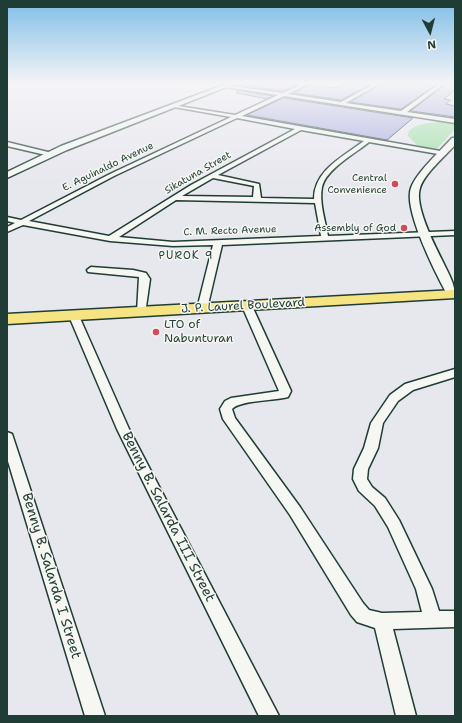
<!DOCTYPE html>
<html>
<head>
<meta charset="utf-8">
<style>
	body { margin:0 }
	#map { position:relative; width:462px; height:723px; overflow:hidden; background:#e7e7ee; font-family:"Shantell Sans",sans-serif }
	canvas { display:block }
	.frame { position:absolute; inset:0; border:8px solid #1f3d34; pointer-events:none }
	.north { position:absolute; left:410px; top:12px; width:40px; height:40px; -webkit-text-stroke:3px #f6f6f2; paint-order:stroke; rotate:173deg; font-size:11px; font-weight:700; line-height:16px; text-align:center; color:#1f3d34 }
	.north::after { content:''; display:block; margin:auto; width:14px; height:18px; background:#1f3d34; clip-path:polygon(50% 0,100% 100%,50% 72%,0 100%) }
</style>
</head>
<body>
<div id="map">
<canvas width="462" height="723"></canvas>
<div class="frame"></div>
<div class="north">N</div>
</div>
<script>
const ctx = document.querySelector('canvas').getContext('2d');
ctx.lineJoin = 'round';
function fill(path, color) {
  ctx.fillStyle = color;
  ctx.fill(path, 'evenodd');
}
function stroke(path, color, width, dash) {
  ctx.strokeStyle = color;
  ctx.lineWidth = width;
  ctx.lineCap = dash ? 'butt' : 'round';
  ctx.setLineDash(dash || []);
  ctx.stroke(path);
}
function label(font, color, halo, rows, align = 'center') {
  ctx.font = font + ' "Shantell Sans",sans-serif';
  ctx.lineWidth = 3;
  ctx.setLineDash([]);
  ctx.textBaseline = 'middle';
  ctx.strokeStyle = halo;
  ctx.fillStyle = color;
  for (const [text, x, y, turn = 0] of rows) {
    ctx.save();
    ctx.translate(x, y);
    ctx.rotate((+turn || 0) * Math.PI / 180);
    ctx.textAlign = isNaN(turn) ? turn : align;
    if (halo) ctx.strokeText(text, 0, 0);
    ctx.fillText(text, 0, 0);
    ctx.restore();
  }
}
fill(new Path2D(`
	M438 122H455V129L436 150 417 145 408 136C408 124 428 123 438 122Z`), '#a1dfa7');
const building = new Path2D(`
	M238 84H300L283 91 238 85Z
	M344 84H371L341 100 293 93 309 85 335 88Z
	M380 84H437L401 109 350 102Z
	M445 84H455V90L444 99 451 100 446 104 455 106V117L411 111Z
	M237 90 273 96 267 99 237 93Z
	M284 98 413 118 387 140 247 115Z`);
fill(building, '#abacdd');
stroke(building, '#1f3d34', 1);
const street = new Path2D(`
	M303 84H308L288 94 341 102 374 84H379L346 103 401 111 439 84H444L407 112 455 119V123L284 96 242 116 446 152V154L444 155 369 142C356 153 326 169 322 187 319 202 325 220 328 236L455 231V235L222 245 207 309 202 312 197 309 213 245 173 246 110 241 23 225 7 232V227L15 223 7 221V217L21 220 110 174 231 117 174 107 172 105 235 115 278 95 226 87 224 85 283 93ZM237 118 295 129 191 185 109 236 29 221 114 176ZM301 130 364 141C344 156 314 170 314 199L261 198 259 184 218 175ZM213 178 254 186 253 197 182 196ZM176 200 315 203 321 236 173 242 119 237Z
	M7 142 52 153 53 154 50 156 7 146Z
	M91 267 133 270 146 273 150 279 145 314H139L137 312 139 277 88 272 87 270Z
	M247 303 252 306 291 391 288 397C274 401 240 400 232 409L235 418 300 507 363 603 369 610 382 613 422 612 416 589 388 527 375 506 359 491 353 479 354 469 364 448 371 423 390 395 405 384 455 369V377L413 390 398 401 383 423 378 448 368 469 367 479 372 487 385 498 399 520 432 589 439 611H455V627L393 629 416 716H396L375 628 357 622 351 615 290 515 223 419 220 409 225 401 231 398 279 391 242 306Z
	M74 313 79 316 129 429 279 716H259L117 429 69 316Z
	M7 432 12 434 13 437 105 716H85L7 458Z`);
const secondary = new Path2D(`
	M226 84H234L67 150 7 178V172L61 146Z
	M452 138H455V145C445 156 424 174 420 188 414 205 434 244 442 260 448 273 455 283 455 297H448L447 294C436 274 403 209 411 188 416 173 441 150 452 138Z`);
const primary = new Path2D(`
	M455 290V298L7 324V314Z`);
stroke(street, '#1f3d34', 3);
stroke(secondary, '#1f3d34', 3);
stroke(primary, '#1f3d34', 3);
fill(street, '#f6f6f2');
fill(secondary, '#f6f6f2');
fill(primary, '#f6e381');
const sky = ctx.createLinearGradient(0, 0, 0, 185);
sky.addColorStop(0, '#80bee7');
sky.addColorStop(0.45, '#f4f4f7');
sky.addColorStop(1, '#f4f4f700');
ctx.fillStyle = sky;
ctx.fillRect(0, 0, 462, 185);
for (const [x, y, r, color] of [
	[395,184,4,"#d1495b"],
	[404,228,4,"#d1495b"],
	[156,332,4,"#d1495b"]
]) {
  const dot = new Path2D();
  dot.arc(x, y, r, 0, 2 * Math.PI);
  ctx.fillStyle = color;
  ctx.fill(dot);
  stroke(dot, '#f6f6f2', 1.5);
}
label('10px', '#1f3d34', '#f6f6f2', [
	["E. Aguinaldo Avenue",108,167,-26],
	["Sikatuna Street",198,173,-30],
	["C. M. Recto Avenue",230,231,-2]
]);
label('10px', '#1f3d34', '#f6f6f2', [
	["Central",387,178],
	["Convenience",387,190],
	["Assembly of God",396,228]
], 'right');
ctx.letterSpacing = '1px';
label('11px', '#1f3d34', '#f6f6f2', [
	["PUROK 9",186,256]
]);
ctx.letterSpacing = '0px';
label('12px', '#1f3d34', '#f6f6f2', [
	["J. P. Laurel Boulevard",243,306,-3]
]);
label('12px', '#1f3d34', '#f6f6f2', [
	["LTO of",164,325],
	["Nabunturan",164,339]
], 'left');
label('14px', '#1f3d34', '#f6f6f2', [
	["Benny B. Salarda III Street",168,517,63],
	["Benny B. Salarda I Street",51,576,73]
]);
</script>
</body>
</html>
